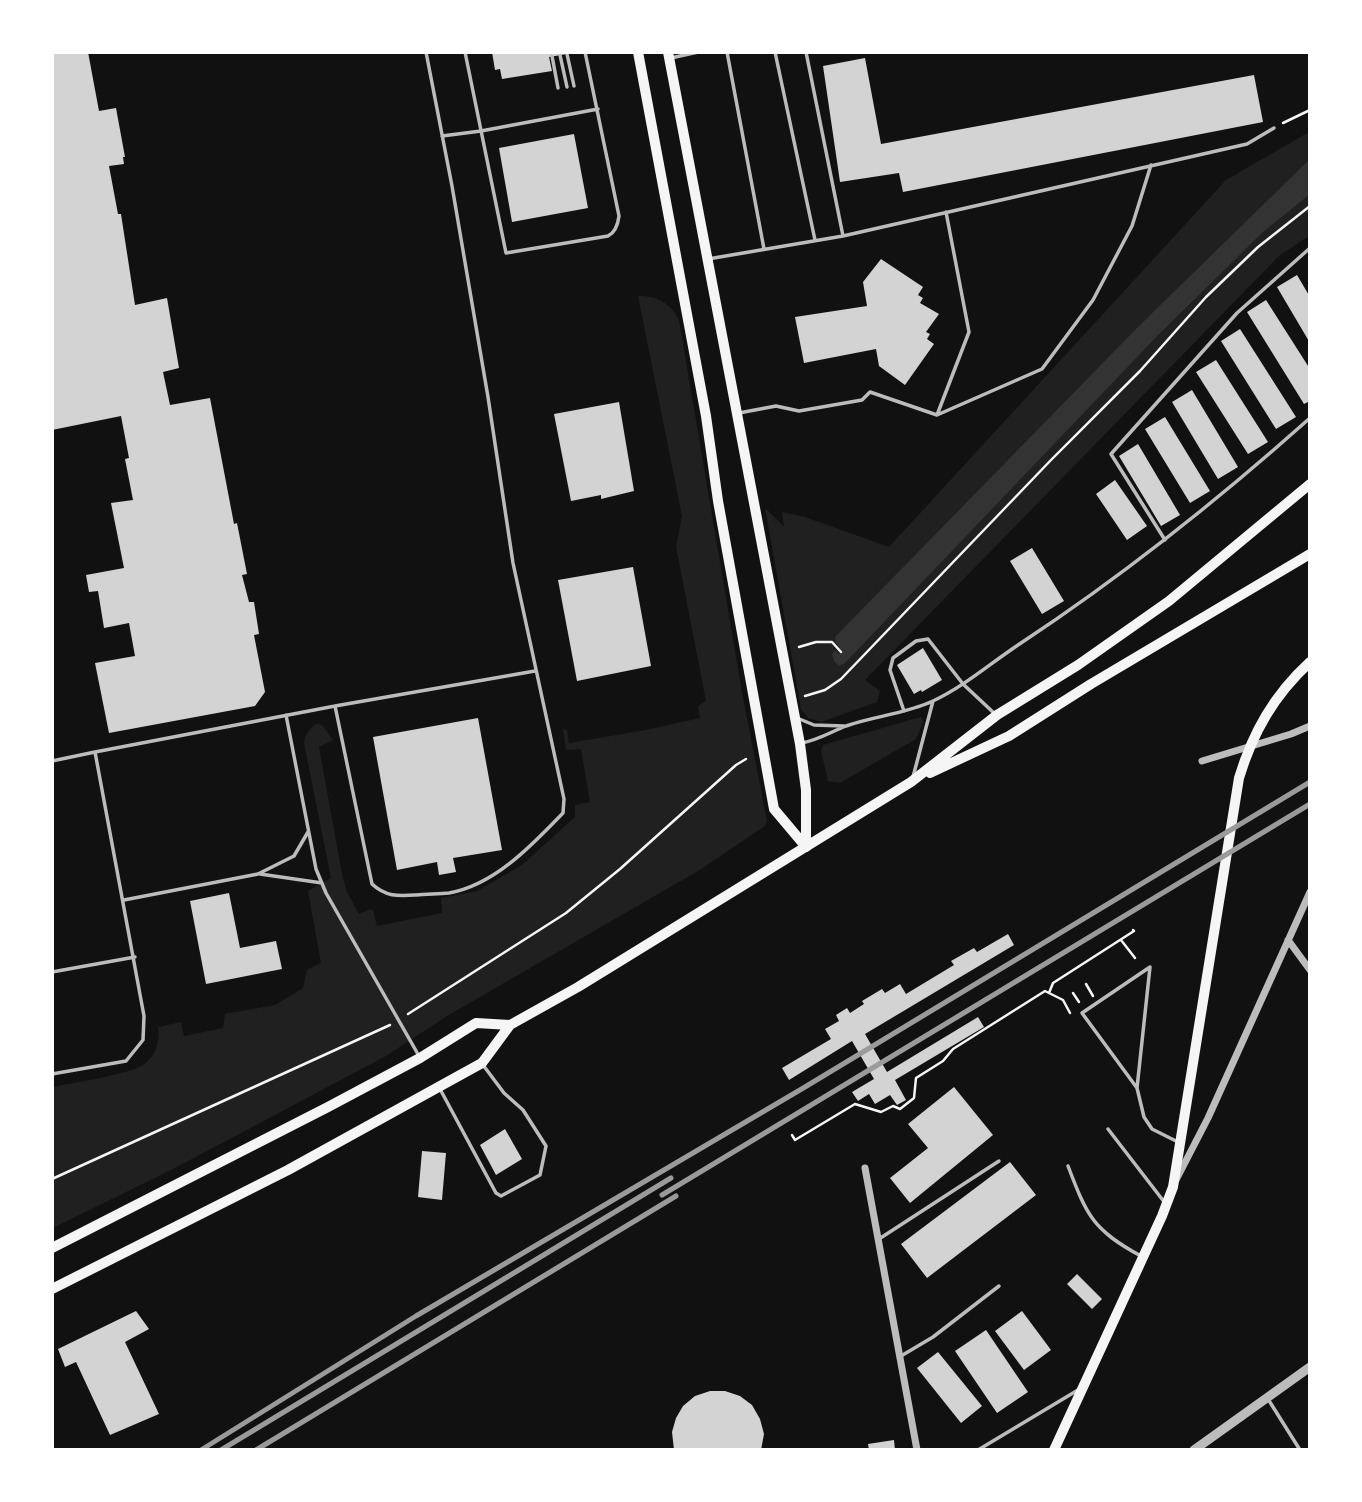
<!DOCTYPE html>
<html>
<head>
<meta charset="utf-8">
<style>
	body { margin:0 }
	#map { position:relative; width:1362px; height:1502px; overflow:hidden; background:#111; font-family:Figtree,sans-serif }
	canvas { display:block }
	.frame { position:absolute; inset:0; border:54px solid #fff; pointer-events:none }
</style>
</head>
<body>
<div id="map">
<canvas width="1362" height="1502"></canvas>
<div class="frame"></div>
</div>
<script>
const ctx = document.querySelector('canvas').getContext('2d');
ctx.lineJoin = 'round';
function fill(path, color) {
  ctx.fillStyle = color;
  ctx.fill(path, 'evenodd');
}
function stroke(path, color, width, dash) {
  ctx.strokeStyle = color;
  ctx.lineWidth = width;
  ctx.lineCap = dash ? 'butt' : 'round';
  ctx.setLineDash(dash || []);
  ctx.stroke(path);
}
fill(new Path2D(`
	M1309 132V236L1280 255 865 680 880 691 877 702 821 722 808 718 801 709 765 508 784 527 782 512 805 517 889 547 1226 180Z
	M638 296C658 296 670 303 679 320L742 692 767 821 765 826 698 871 447 1016 386 1056 175 1168 53 1228V1087C71 1083 131 1074 143 1065 156 1056 160 1042 158 1027L181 1022 184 1036 223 1028 225 1014 275 1005 303 988 307 970 321 963 308 891 331 878 304 743C305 735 309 729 316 724L322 725 333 740 319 747 342 874 347 892 359 914 370 909 373 910 377 926 442 913 441 898 477 891 522 865 575 817V805L590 802 581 749 566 750 563 729 567 730 569 743 646 730 700 718 698 706 706 701 676 547 682 516Z
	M921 717 923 722 916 739 840 783 828 781 821 751 823 745Z`), '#202020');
fill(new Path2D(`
	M1309 160V195L1264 231 1159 334 844 664 839 666 834 661 832 654 835 650 839 654 842 651 836 643 835 637 1140 325Z`), '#333');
fill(new Path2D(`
	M52 52H88L99 111 116 108 125 157H123L124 164 109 166 118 214H121L135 305 167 298 179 368 163 372 170 405 210 398 234 524 237 523 247 574 242 575 249 602H254L259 634 254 635 265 692 255 706 109 733 95 663 135 656 129 623 104 628 98 591 89 592 86 575 124 568 111 503 133 500 125 459 129 458 121 416 52 430Z
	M492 52H567V54L549 57 552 71 502 79 500 69 495 70Z
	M865 58 881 144 1254 75 1263 122 903 192 899 173 840 182 823 66Z
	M574 134 588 208 512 222 499 148Z
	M881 259 923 287 918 295 923 298 920 303 939 314 926 332 930 334 927 339 934 344 905 385 879 366 876 349 804 363 795 317 867 306 863 282Z
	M1297 275 1310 297V343L1277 287Z
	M1266 300 1310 369V401L1304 404 1247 312Z
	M1240 329 1296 417 1276 429 1221 341Z
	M1216 360 1268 442 1248 454 1196 372Z
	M1192 390 1238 467 1218 479 1172 402Z
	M619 402 634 491 601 499V495L571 501 554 414Z
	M1165 417 1210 491 1190 503 1145 429Z
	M1138 444 1180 515 1161 526 1119 456Z
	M1115 480 1147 526 1127 540 1096 494Z
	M1032 548 1064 601 1042 614 1010 561Z
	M633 567 651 666 577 681 558 580Z
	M923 648 942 680 922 692 921 690 914 694 897 665Z
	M478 718 502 850 453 858 456 872 439 875 437 862 397 870 373 737Z
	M229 893 240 948 276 941 282 969 206 984 190 901Z
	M1008 934 1014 945 865 1034 887 1072 978 1017 984 1027 895 1080 906 1100 897 1105 890 1095 875 1104 869 1094 858 1101 852 1092 874 1079 852 1041 789 1080 782 1068 831 1039 825 1029 839 1021 836 1015 847 1008 850 1013 864 1004 862 1001 882 989 885 993 900 984 906 994 954 965 951 961 974 948 977 952Z
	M954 1087 993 1135 910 1203 890 1178 928 1148 908 1124Z
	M505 1129 522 1159 496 1175 480 1145Z
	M422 1151 446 1153 442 1200 418 1197Z
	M1010 1162 1036 1195 927 1278 901 1244Z
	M1077 1274 1102 1299 1092 1309 1067 1284Z
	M136 1311 149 1329 125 1342 159 1414 110 1435 76 1362 65 1367 58 1349Z
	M1022 1311 1051 1350 1024 1370 995 1331Z
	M986 1330 1028 1392 997 1413 955 1351Z
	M938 1352 982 1406 961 1423 917 1368Z
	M710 1391H725L740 1396 752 1405 760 1419 764 1434 761 1450H674L672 1432 676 1418 683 1406 695 1396Z
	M894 1440 895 1450H869L868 1444Z`), '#d3d3d3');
stroke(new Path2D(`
	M1283 123 1310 110
	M799 647 816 642H832L841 652
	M805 696 825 690 841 679 1051 460 1140 371 1206 297 1258 247 1310 206
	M1121 940 1135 958
	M1086 984 1093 996
	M1049 993 1053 983 1134 931 1133 930
	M1073 993 1079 1002
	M408 1014 566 913 620 869 736 765 746 759
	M792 1135 795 1140 855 1104 881 1112 893 1106 900 1109 914 1098 916 1078 943 1061 953 1049 1045 991 1063 1000 1070 1013
	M52 1179 390 1025`), '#f5f5f5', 2.5);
stroke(new Path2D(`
	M465 52 506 253 608 236C616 232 618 224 619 216L585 52
	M727 52 764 249
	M775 52 815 240
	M567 54 574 86
	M560 55 567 87
	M552 56 558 88
	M671 58 698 52
	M442 136 481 131 598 109
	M843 236 1247 144 1274 128
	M708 259 843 236 806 52
	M739 413 776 406 799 411 862 400 870 392 937 415 969 332 946 212
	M937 415 1042 369 1093 300 1132 226 1151 165
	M1165 540 1111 454 1237 313 1310 248
	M335 706 372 884C386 897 398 896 416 895 427 894 438 894 449 893 495 885 533 844 563 813L564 799 513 563 488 397 452 186 426 52
	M904 711 890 670 893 658 916 641 928 639 963 684 995 714
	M286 715 316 869 326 893 419 1056
	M797 718 814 725 844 726
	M802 743C818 740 831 732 846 726 874 716 905 714 933 701 965 686 992 662 1021 643 1124 575 1218 500 1310 418
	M95 752 335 706 535 671
	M52 761 95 752 144 1016 143 1040 126 1061 52 1074
	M913 777 933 701
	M260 874 322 883
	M124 900 258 874 294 856 308 832
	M52 972 135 957
	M1137 1088 1150 967 1082 1013 1137 1088 1144 1117 1152 1129 1178 1142
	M440 1089 496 1193 501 1196 540 1175 546 1146 523 1110 504 1093 483 1065
	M1108 1129 1165 1203
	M1068 1166C1087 1216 1093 1230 1141 1256
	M879 1239 999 1161
	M901 1356 933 1337 999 1286
	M1268 1399 1300 1450
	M978 1450 1078 1390`), '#bcbcbc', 3.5);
stroke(new Path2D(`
	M1202 761 1291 734 1310 726
	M1288 940 1310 970
	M865 1168 917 1450
	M1176 1180 1208 1118 1310 892`), '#bcbcbc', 7);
stroke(new Path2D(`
	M1194 1450 1310 1367`), '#bcbcbc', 9);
stroke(new Path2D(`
	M1054 1450 1162 1216 1173 1187 1239 778C1253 732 1274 695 1310 662`), '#f5f5f5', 10);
stroke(new Path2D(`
	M638 52 706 416 718 501 774 809 806 847
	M668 52 800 744 806 790V847`), '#f5f5f5', 10);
stroke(new Path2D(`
	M930 773 1009 736 1091 684 1310 554
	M52 1248 328 1107 420 1058 476 1023 510 1025
	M52 1289 288 1170 482 1063 510 1025 578 987 911 782 997 715 1078 665 1169 601 1310 484`), '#f5f5f5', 10);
stroke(new Path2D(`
	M662 1195 1310 804
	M201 1450 416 1316 805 1087 1310 782
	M221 1450 671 1178
	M256 1450 676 1196`), '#9a9a9a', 5);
</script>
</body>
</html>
